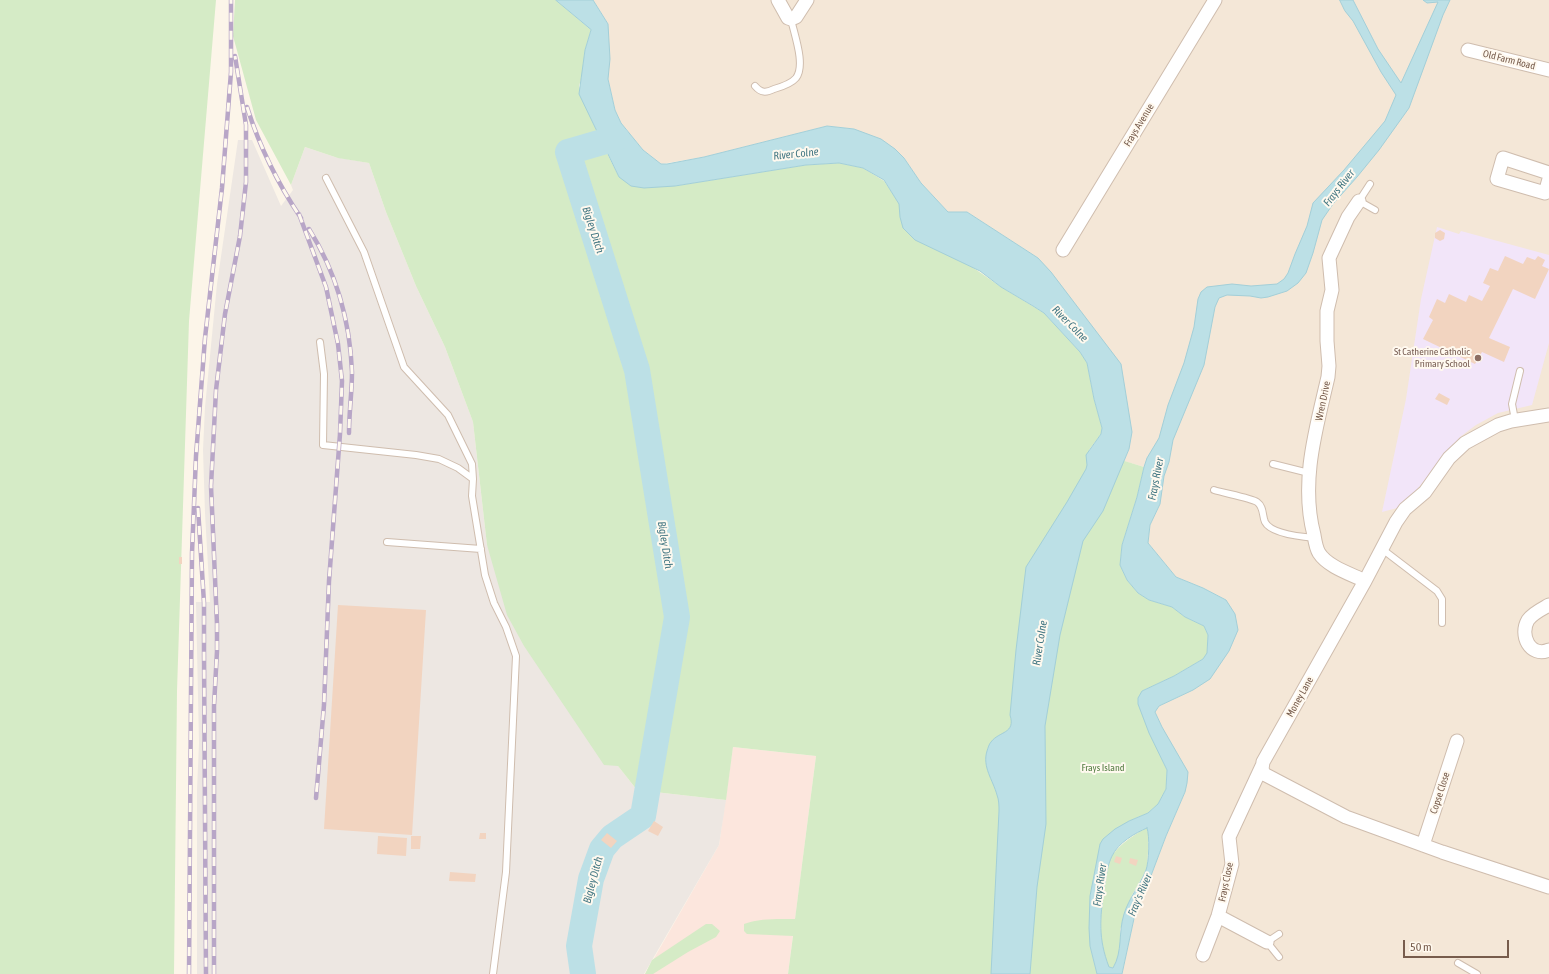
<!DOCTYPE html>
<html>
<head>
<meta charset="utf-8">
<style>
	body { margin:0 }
	#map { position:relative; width:1549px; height:974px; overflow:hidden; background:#fcf5e9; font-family:"Asap Condensed",sans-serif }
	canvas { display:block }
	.scale { position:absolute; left:1403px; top:940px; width:106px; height:18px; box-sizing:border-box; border:2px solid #775c4c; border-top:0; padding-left:5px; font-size:12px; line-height:14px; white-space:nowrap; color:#775c4c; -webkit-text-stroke:3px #fff9ef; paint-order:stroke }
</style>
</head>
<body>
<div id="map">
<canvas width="1549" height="974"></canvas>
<div class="scale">50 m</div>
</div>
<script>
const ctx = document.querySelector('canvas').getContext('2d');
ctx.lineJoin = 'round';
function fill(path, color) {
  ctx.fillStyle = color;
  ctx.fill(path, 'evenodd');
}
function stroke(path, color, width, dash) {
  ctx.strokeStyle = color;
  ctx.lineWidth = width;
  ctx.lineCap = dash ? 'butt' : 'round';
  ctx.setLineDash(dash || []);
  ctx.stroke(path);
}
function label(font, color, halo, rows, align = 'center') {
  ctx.font = font + ' "Asap Condensed",sans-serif';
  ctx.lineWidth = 4;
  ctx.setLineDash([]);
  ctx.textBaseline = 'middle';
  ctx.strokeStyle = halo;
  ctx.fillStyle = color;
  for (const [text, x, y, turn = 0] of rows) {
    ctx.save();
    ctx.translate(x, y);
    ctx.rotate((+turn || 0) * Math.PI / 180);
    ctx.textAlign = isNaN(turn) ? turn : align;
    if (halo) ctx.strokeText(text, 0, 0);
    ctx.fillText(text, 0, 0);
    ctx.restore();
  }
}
fill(new Path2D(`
	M593 0H1549V974H1122L1135 914 1149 881 1166 836 1185 792 1162 727 1155 712 1156 709 1159 706 1192 690 1226 600 1203 588 1176 577 1148 543 1150 525 1160 504 1144 467 1124 461 1129 449 1038 258 967 212H948L921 183 904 158 854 129 827 126 704 157 661 164 643 150 621 123 615 110 608 79V24Z`), '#f4e7d7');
fill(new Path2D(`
	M733 747 816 756 788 974H645L719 845Z`), '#fce6dd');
fill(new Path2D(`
	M238 140H252L281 206 293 190 291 185 305 147 335 157 369 163 386 212 416 286 445 347 473 422 487 545 618 766 637 790 726 800 719 845 644 974H197V790L199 743 196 602H210L205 513 203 450 205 407 217 284Z`), '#ede7e2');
fill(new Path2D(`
	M1437 227 1459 234 1461 231 1549 255V343L1532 405 1498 413 1476 425 1460 437 1410 498 1397 508 1382 512 1406 399 1421 299Z`), '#f2e5f9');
fill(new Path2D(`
	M0 0H216L189 321 177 691 174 974H0Z
	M235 0H556L591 30 585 50 583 73 579 86 599 137 619 177 675 186 806 165 839 163 863 168 884 181 900 204V217L1001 287 1044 313 1080 352 1087 363 1094 399 1102 428 1101 434 1089 450 1144 467 1137 497 1122 545 1120 565 1127 580 1138 593 1149 600 1172 607 1185 617 1204 626 1208 635 1207 654 1203 659 1174 676 1142 691 1162 759 1167 770 1166 789 1158 804 1148 813 1129 821 1095 876 1090 896V946L1097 974H788L793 936 747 934 744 931V924C761 918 777 919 795 919L816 756 733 747 726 800 637 790 618 766 604 765 524 646 507 615 487 545 473 422 445 347 416 286 386 212 369 163 338 158 305 147 291 185 256 120 233 36Z
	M1147 827 1149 834 1147 869 1132 895 1120 930V950L1118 959 1114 968 1108 967C1105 958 1102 948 1101 938 1099 921 1104 866 1113 854 1123 842 1134 835 1147 827Z
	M706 924H712L720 931 716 937 688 952 653 974H645L652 960Z`), '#d5ebc6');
const water = new Path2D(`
	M556 0H593L608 24 610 59 608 79 615 110 621 123 643 150 661 164H667L704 157 827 126 854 129 881 139 895 149 904 158 921 183 948 212H967L1038 258 1051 272 1121 364 1132 432 1129 449 1103 511 1083 541 1060 635 1045 726 1046 824 1037 887 1030 974H991L999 811C999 806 999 800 997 795 993 780 982 767 987 751 988 748 989 744 991 742 999 731 1016 734 1010 715L1016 650 1026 567 1067 502 1086 469 1087 465 1086 455 1101 434 1102 428 1094 399 1087 363 1080 352 1044 313 1033 306 1001 287 980 271 915 240 903 228 900 217 899 204 884 180 863 168 839 163 806 165 675 186 644 188 631 186 619 177 579 94 585 50 591 30Z
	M1340 0H1353L1378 49 1401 83 1438 2 1427 3 1423 0H1450L1443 15 1409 108 1379 150 1357 177 1333 204 1322 220 1313 253 1306 273 1298 283 1287 291 1268 297 1261 298 1250 296 1227 295 1219 298 1215 307 1204 365 1173 440 1169 462 1164 476 1160 504 1150 525 1148 543 1176 577 1203 588 1226 600 1235 614 1238 630 1229 651 1210 679 1193 690 1159 706 1155 712 1162 727 1188 772 1187 783 1185 792 1166 836 1149 881 1135 914 1122 974H1097L1090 946 1089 928 1090 896 1100 844 1103 839 1115 829 1129 821 1148 813 1158 804 1166 789 1167 770 1149 733 1138 704V698L1142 691 1174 676 1203 659 1207 653 1208 635 1204 626 1185 617 1172 607 1149 600 1138 593 1127 580 1120 565 1122 545 1137 497 1144 467 1147 458 1159 438 1168 405 1184 363 1194 327 1198 299 1201 292 1207 287 1232 284 1251 286 1277 284 1284 279 1288 273 1295 254 1307 226 1313 203 1344 170 1385 121 1396 95 1381 72 1353 21 1345 11ZM1147 828C1150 836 1149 862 1146 870 1140 885 1129 898 1124 914 1118 933 1123 951 1113 968L1109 967C1098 938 1100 919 1104 889 1106 878 1107 866 1112 856 1118 843 1135 833 1147 828Z`);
fill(water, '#bce0e6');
stroke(water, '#a3cfd8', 1);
stroke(new Path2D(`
	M583 974 579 946 591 879 602 849 612 837 643 816 677 617 637 370 568 152 616 138`), '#bce0e6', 26);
fill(new Path2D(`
	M1440 230 1445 233 1444 239 1440 241 1435 238V233Z
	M1505 256 1523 264 1527 257 1535 260 1538 256 1545 260 1542 266 1549 269 1535 299 1513 289 1489 338 1510 347 1504 362 1482 352 1475 364 1423 339 1433 320 1429 317 1437 299 1445 303 1449 294 1466 302 1469 295 1482 301 1490 286 1483 283 1490 268 1498 271Z
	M1439 393 1450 399 1447 405 1435 399Z
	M179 557H182V564H179Z
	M338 605 426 610 412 835 324 829Z
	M654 821 663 827 658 836 648 831Z
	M480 833H486V839H479Z
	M607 833 617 841 611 848 601 840Z
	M378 836 407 838 406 856 377 854Z
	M411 836H421L420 849H411Z
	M1116 856 1122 858 1120 864 1114 862Z
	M1130 858 1138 860 1136 866 1129 863Z
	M450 872 476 874 475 882 449 881Z`), '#f2d4c0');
const lane = new Path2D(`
	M755 86C761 93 766 93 774 89 781 87 791 84 796 78 806 65 794 34 791 19
	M326 178 364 252 404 367 448 415 472 464 473 479
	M1370 184 1359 201 1375 210
	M320 342 324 374 323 445 416 455 439 459 458 468 473 479 472 496 485 575 494 603 506 627 516 656 506 872 493 974
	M1515 420 1512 404 1520 371
	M1273 464 1309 473
	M1214 490C1223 493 1251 498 1257 502 1264 507 1262 515 1265 522 1271 534 1303 537 1315 538
	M387 542 481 549
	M1382 549 1437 591 1442 599V623
	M1279 934 1267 942 1279 957
	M1458 963 1477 974`);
const street = new Path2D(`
	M778 0 788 18 791 19 796 17 807 0
	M1468 50 1549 70
	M1549 173 1503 158 1497 179 1545 193 1549 179
	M1359 201 1348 217 1329 258 1332 290 1327 311V341L1329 366 1328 377C1316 429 1300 482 1314 535 1315 541 1316 548 1319 553 1328 567 1351 574 1365 581
	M1063 250 1215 0
	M1549 415 1511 421 1498 425 1465 443 1449 458 1425 492 1405 509 1396 522 1365 581 1263 762 1262 769 1264 774 1346 817 1442 852 1549 887
	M1549 605C1542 609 1533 613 1528 620 1519 635 1530 658 1549 650
	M1423 845 1457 741
	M1218 916 1267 942
	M1203 955 1218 916 1232 864 1229 837 1262 766`);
stroke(lane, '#cfbdae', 8);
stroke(street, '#cfbdae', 15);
stroke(lane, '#fff', 6);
stroke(street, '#fff', 13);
const rail = new Path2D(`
	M247 107C259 145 278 184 301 218
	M299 214 326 287 338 344 342 381 340 434 329 581 324 705 316 798
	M309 229C336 272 350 321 352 372 352 392 349 413 349 433
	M198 508 204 603V652L206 974
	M189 974 192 553 196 456 205 338 222 188 231 72V0
	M214 974V706L217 651V624L211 486 216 390 225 314 240 236 246 182V125L235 56`);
stroke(rail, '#b8a6c7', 4.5);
stroke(rail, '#fff9ef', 3, [9]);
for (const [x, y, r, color] of [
	[1478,358,4,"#8d6e63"]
]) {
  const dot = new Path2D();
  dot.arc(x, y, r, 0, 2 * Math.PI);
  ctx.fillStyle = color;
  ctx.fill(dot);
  stroke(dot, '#fff9ef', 1.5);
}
label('10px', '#775c4c', '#fff9ef', [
	["Old Farm Road",1509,60,14],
	["Frays Avenue",1139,125,-59],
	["Wren Drive",1323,401,-78],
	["Money Lane",1300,697,-61],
	["Copse Close",1440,793,-72],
	["Frays Close",1226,882,-78]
]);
label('10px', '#785e54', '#fff9ef', [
	["St Catherine Catholic",1470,352],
	["Primary School",1470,364]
], 'right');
label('10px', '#547d43', '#fff9ef', [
	["Frays Island",1103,768]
]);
label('italic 11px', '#437783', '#fff9ef', [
	["River Colne",796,154,-6],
	["Frays River",1339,188,-52],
	["Bigley Ditch",593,230,72],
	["River Colne",1070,324,45],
	["Frays River",1156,479,-79],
	["Bigley Ditch",665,545,81],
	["River Colne",1040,643,-81],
	["Bigley Ditch",593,880,-75],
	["Frays River",1100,885,-82],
	["Fray's River",1140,895,-67]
]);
</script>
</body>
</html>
